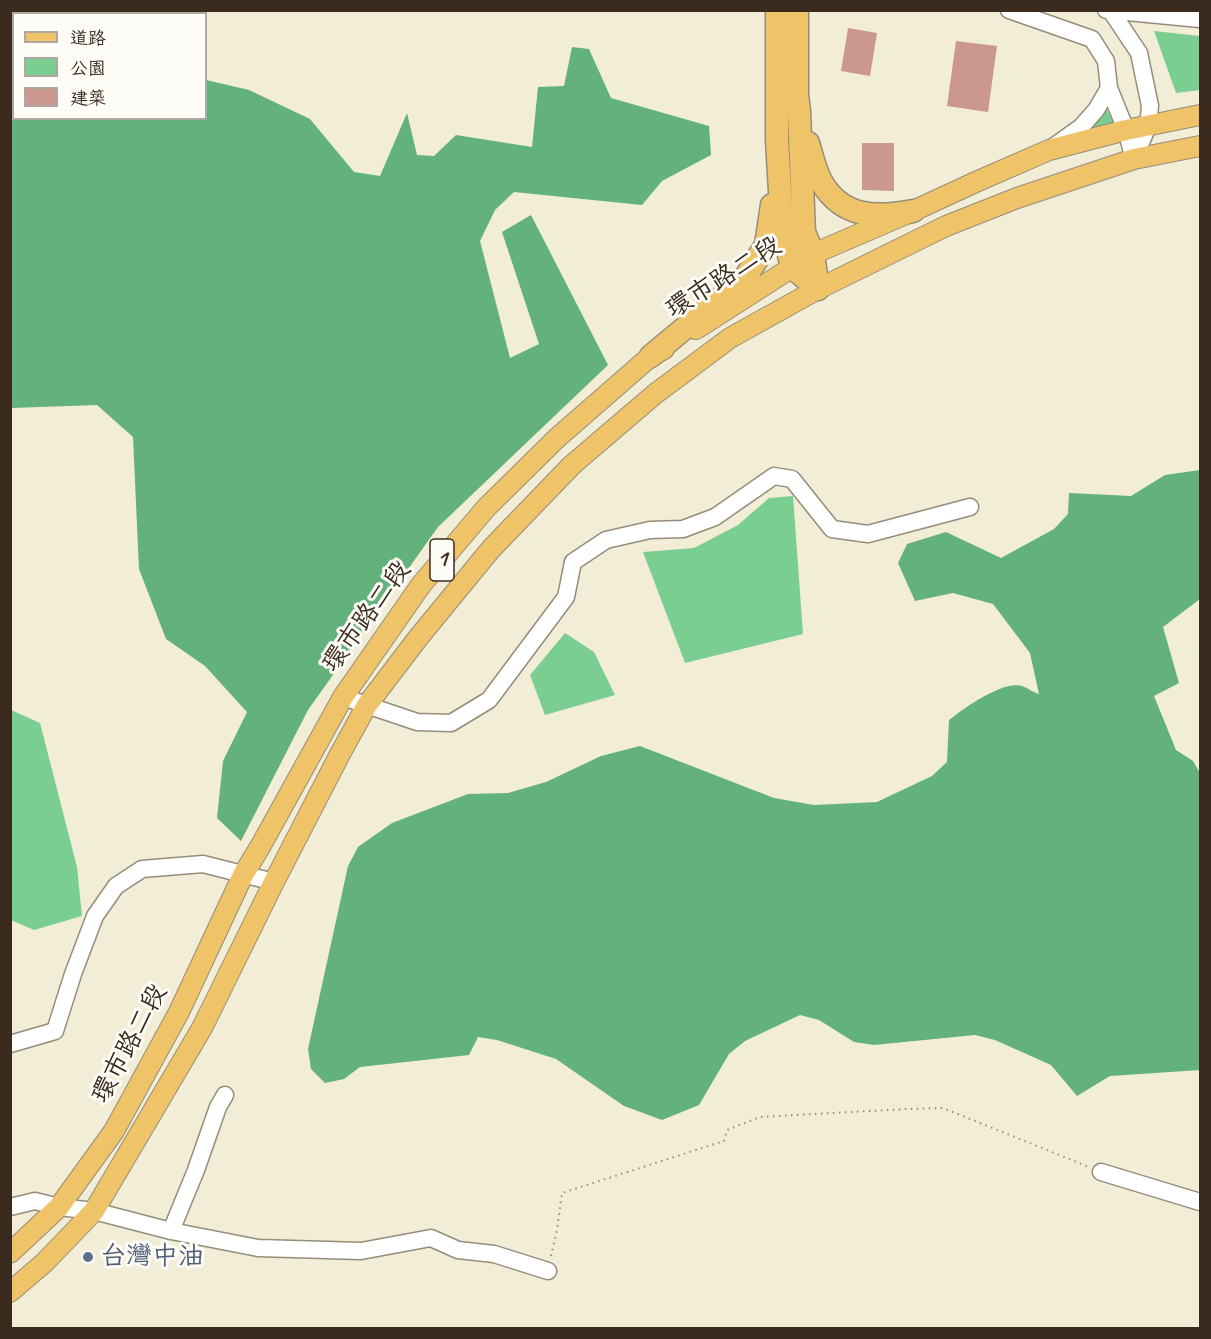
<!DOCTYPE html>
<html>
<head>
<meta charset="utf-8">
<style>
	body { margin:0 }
	#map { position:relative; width:1211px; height:1339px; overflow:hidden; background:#f1edd7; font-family:Caveat,"LXGW WenKai TC",sans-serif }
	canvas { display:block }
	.frame { position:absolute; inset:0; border:12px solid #3b2a1e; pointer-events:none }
	.legend { position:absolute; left:12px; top:12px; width:195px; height:108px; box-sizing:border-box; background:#fdfcf7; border:2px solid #afa8a0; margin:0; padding:8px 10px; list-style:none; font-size:18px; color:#3b2a1e }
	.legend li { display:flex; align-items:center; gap:12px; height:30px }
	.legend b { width:30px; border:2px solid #afa8a0 }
</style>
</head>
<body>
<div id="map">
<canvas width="1211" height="1339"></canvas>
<div class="frame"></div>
<ul class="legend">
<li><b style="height:8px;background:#efc469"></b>道路</li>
<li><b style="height:16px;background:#7ace91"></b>公園</li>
<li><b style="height:16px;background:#cc978e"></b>建築</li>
</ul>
</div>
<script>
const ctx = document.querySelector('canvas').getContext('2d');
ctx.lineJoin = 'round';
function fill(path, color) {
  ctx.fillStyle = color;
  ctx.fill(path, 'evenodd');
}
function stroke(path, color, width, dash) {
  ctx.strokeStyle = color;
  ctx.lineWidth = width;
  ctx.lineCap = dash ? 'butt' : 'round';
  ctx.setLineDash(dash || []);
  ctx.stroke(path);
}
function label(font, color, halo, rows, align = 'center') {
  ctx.font = font + ' Caveat,"LXGW WenKai TC",sans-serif';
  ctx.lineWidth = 6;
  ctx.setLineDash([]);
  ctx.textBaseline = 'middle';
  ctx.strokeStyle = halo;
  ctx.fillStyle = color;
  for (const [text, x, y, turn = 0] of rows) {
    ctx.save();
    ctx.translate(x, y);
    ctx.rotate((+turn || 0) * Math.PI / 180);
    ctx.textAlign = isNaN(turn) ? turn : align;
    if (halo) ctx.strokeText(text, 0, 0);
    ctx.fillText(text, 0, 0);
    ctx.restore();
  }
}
fill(new Path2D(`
	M1154 31 1200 36V90L1176 93Z
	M1107 110 1114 123 1089 129Z
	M793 496 803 634 685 663 643 552 694 548 738 525 769 498Z
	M565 633 594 652 615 695 545 715 530 675Z
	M11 710 40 723 77 867 82 916 34 930 11 920Z`), '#7ace91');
fill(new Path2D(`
	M10 11H89L88 14H14V118H206V80L249 90 310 119 354 172 380 176 407 113 417 155 434 156 456 135 532 147 538 87 564 86 572 47 589 49 611 98 709 126 711 155 662 181 642 205 514 192 495 210 480 241 510 358 539 344 502 232 531 215 608 365 438 527 308 710 241 841 217 818 223 761 247 712 205 666 166 639 139 569 133 437 97 405 11 408Z
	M1200 470V599L1163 627 1179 683 1154 696 1176 750 1193 761 1200 773V1070L1110 1076 1077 1096 1051 1065 995 1040 975 1035 874 1045 854 1042 819 1020 800 1015 745 1041 729 1054 699 1105 662 1120 624 1106 556 1059 497 1040 478 1037 469 1055 360 1067 344 1079 325 1083 311 1069 308 1049 348 866 358 847 392 823 468 794 508 793 546 782 601 756 640 746 774 798 814 805 877 802 932 776 947 762 949 720C964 708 1003 680 1022 686 1028 688 1034 693 1039 694L1030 653 993 604 953 593 915 601 898 563 907 544 946 532 1001 558 1054 529 1068 514 1069 493 1131 496 1165 475Z`), '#63b17b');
fill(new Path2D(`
	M848 28 877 33 870 76 841 71Z
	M956 41 997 46 988 112 947 106Z
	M862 143H894V191L862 190Z`), '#cc978e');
const minor = new Path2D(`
	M1009 10 1092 39 1106 61 1109 88 1126 130 1134 159
	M1106 10 1200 19
	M1111 11 1139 53 1150 106 1148 126 1134 159
	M1053 147 1081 127 1096 110 1109 88
	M343 697 417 722 451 723 489 700 566 597 573 562 606 540 650 530 683 529 715 517 774 476 792 479 832 529 868 534 970 507
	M10 1044 55 1031 73 974 95 916 116 886 142 869 203 864 274 882
	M1101 1172 1200 1202
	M10 1207 35 1201 59 1207 94 1211 171 1231 258 1248 361 1251 431 1238 458 1250 494 1254 548 1271
	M171 1231 196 1170 218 1107 225 1095`);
const major = new Path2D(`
	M696 329 813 254 913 211 978 181 1049 150 1126 130 1200 115
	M10 1253 59 1207 114 1131 179 1012 243 875 260 847 343 697 421 585 486 508 557 438 651 356 664 349
	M10 1292 44 1263 94 1211 202 1028 274 882 340 754 367 705 418 638 491 549 572 465 655 394 730 338 818 289 946 226 1017 198 1134 159 1200 146`);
const highway = new Path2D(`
	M777 10V140L782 226 792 267 818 289
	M797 10V95L799 111 804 232 813 254 818 289
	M808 143C812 156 815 171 822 183 843 218 876 218 913 211
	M651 356 745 278 766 245 772 205`);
stroke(minor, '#968c7a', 19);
stroke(major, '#968c7a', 22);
stroke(highway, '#968c7a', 25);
stroke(new Path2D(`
	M551 1256 557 1230 562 1193 724 1141 727 1130 760 1117 906 1109 943 1108 1089 1167`), '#968c7a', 2, [1.5, 4.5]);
stroke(minor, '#fff', 16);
stroke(major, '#efc469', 20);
stroke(highway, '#efc469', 22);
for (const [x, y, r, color] of [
	[88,1257,6,"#5c6f8a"]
]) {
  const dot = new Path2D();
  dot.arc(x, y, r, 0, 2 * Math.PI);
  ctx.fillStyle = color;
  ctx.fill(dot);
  stroke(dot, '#fdfcf7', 2);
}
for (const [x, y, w] of [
	[442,560,24]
]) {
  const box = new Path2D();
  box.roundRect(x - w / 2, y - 21, w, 42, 4.5);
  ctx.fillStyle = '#fdfcf7';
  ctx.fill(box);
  stroke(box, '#3b2a1e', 1.5);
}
label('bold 24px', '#3b2a1e', null, [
	["1",442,560]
]);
label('26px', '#3b2a1e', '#fdfcf7', [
	["環市路二段",724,278,-32],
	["環市路二段",367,617,-54],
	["環市路二段",130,1044,-62]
]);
label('26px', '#4e5e75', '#fdfcf7', [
	["台灣中油",100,1257]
], 'left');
</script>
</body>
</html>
